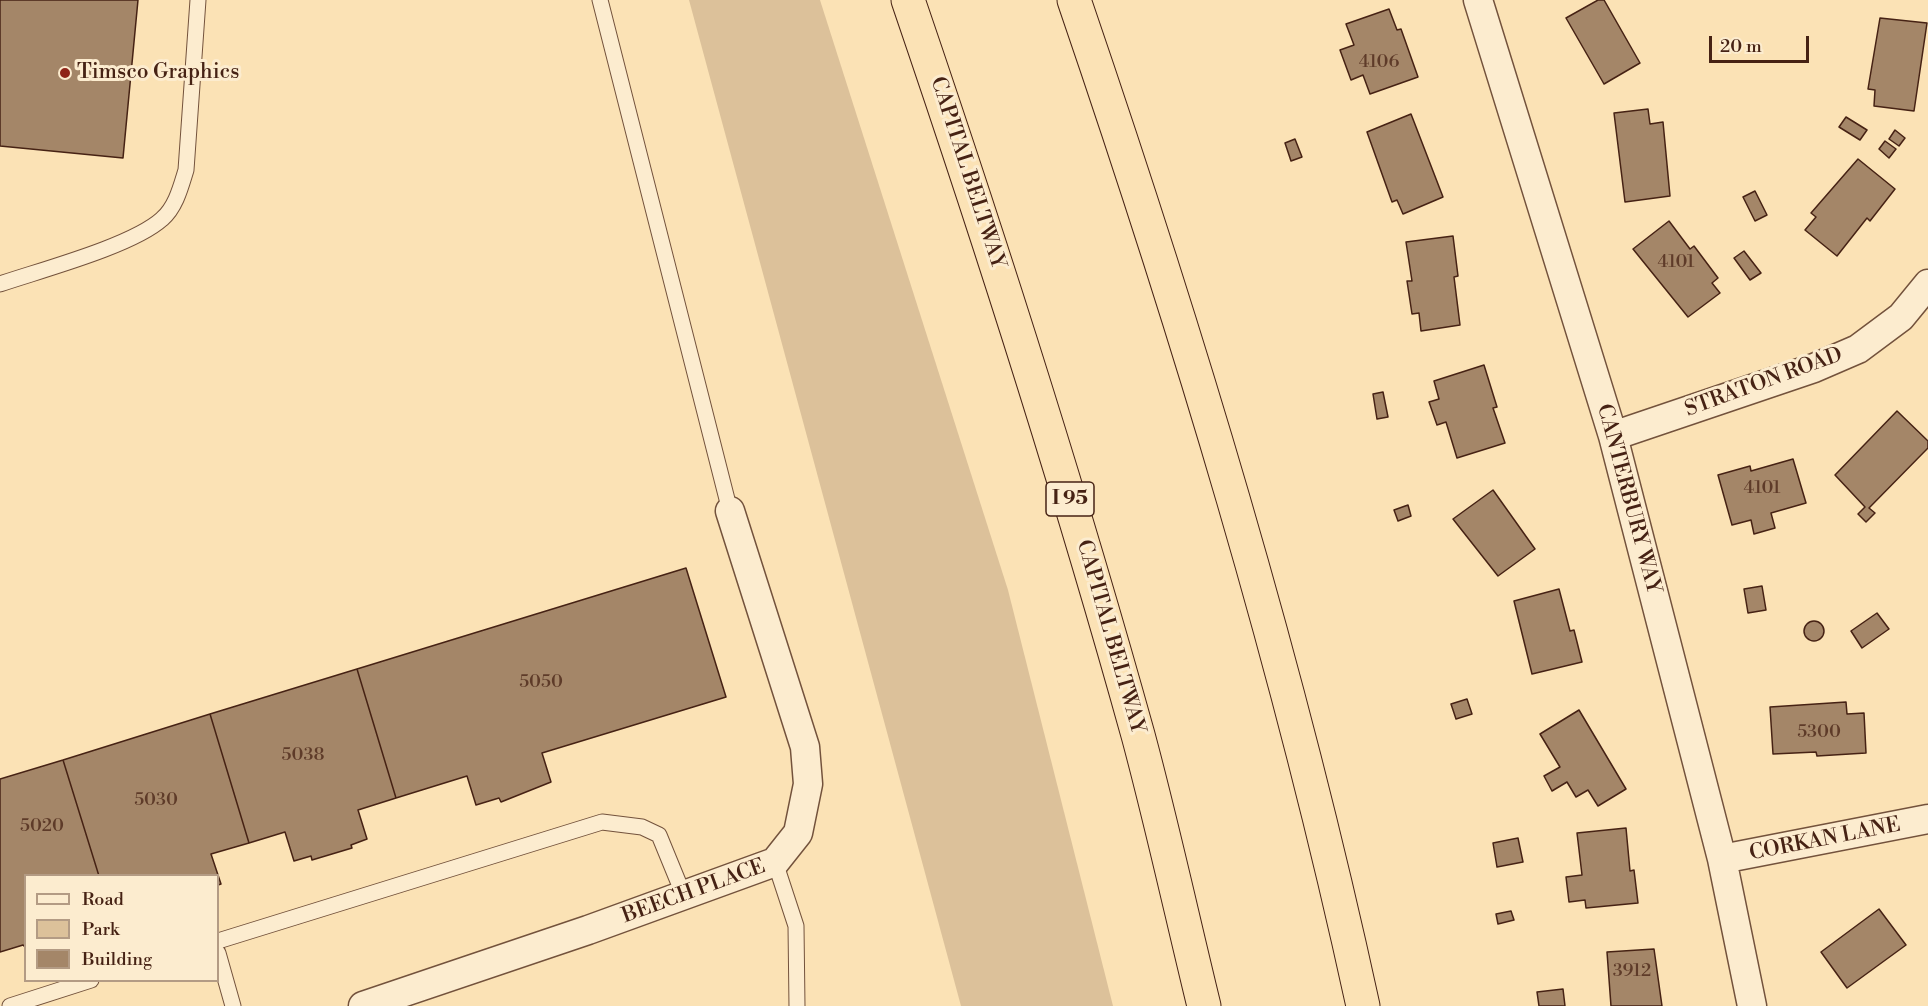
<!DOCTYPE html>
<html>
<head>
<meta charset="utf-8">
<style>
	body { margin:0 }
	#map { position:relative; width:1928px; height:1006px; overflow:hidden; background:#fbe2b5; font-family:"Libre Bodoni",serif }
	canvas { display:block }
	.legend { position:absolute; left:24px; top:874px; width:195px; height:108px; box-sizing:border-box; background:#fceccf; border:2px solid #b39b84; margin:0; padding:8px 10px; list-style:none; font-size:18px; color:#462214 }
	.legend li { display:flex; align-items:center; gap:12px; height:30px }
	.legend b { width:30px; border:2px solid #b39b84 }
	.scale { position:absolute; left:1709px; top:36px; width:100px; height:27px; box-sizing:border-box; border:3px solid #462214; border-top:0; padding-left:8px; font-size:18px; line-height:21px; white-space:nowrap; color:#462214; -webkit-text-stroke:4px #fceccf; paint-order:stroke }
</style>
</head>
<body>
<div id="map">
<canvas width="1928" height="1006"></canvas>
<ul class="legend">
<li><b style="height:8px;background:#fceccf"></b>Road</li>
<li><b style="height:16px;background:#dcc19a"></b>Park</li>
<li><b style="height:16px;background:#a48668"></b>Building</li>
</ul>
<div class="scale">20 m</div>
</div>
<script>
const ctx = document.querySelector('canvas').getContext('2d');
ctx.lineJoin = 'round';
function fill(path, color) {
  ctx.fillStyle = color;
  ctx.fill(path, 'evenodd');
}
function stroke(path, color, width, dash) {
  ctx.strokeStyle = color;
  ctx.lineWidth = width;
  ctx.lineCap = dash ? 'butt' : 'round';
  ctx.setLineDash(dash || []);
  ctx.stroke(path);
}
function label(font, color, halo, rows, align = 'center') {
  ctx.font = font + ' "Libre Bodoni",serif';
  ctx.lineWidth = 6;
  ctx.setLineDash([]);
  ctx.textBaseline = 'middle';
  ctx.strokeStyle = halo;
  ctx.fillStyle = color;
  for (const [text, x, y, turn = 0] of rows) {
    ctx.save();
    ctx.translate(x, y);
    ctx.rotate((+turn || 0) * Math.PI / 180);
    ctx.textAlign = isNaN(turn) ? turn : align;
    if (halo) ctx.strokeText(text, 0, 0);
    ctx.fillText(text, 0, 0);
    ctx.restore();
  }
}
fill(new Path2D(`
	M689 0H820L1008 590 1113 1006H961Z`), '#dcc19a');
const building = new Path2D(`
	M0 0H138L123 158 0 146Z
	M1598 0H1604L1640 63 1604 84 1566 18Z
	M1389 9 1397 30 1401 29 1418 77 1370 94 1363 75 1351 80 1340 50 1354 45 1346 24Z
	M1880 18 1927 23 1914 111 1874 106 1875 90 1868 89Z
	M1648 109 1650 124 1663 122 1670 196 1625 202 1614 113Z
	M1411 114 1443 197 1403 214 1397 200 1392 202 1367 132Z
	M1846 117 1867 130 1860 140 1839 127Z
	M1895 130 1905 138 1899 146 1889 139Z
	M1295 139 1302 157 1291 161 1285 143Z
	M1885 141 1896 149 1889 158 1879 149Z
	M1858 159 1895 189 1870 221 1867 218 1837 256 1805 230 1816 217 1811 213Z
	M1755 191 1767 215 1755 221 1743 197Z
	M1669 221 1690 249 1694 246 1718 278 1712 283 1720 293 1688 317 1633 249Z
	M1453 236 1458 276 1454 277 1460 325 1421 331 1419 313 1412 314 1407 281H1412L1406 242Z
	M1744 251 1761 273 1750 280 1734 258Z
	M1484 365 1497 407 1493 408 1505 443 1457 458 1446 422 1437 425 1429 402 1439 399 1434 381Z
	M1383 392 1388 417 1377 419 1373 394Z
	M1897 411 1928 441V448L1869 508 1875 513 1866 522 1858 514 1865 507 1835 475Z
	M1793 459 1806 503 1771 513 1775 528 1754 534 1751 520 1732 525 1718 475 1750 466 1751 471Z
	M1493 490 1535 549 1498 576 1453 519Z
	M1408 505 1411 516 1398 521 1394 510Z
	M686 568 726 697 542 753 551 782 501 802 499 798 476 805 467 776 396 798 357 669Z
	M1762 586 1766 610 1748 613 1744 589Z
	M1559 589 1570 631 1574 630 1582 662 1532 674 1514 601Z
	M1877 613 1889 629 1862 648 1851 631Z
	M1804 631a10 10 0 1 1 20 0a10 10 0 1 1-20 0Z
	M357 669 396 798 358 810 367 839 351 845 352 848 312 860 311 856 294 861 285 832 249 843 210 714Z
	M1467 699 1472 714 1456 719 1451 704Z
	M1846 702 1847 714 1864 713 1866 753 1817 756 1816 752 1773 754 1770 707Z
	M1579 710 1626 789 1598 806 1588 790 1576 797 1567 782 1552 791 1544 776 1560 767 1540 734Z
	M210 714 249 843 211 854 221 884 218 885V876H99L63 760Z
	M63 760 99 876H26V948L23 945 0 952V779Z
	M1626 828 1630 871 1634 870 1638 903 1586 908 1585 900 1569 902 1566 877 1582 875 1577 833Z
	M1518 838 1523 862 1497 867 1493 843Z
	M1879 909 1906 945 1847 988 1821 952Z
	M1511 911 1514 920 1498 924 1496 914Z
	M1654 949 1662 1006H1611L1607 952Z
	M1563 989 1565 1006H1539L1537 992Z`);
fill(building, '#a48668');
stroke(building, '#462214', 1.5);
const service = new Path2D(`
	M600 0 730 511
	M0 284C41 270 132 246 162 219 176 207 181 186 186 170L198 0
	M775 862 796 926 797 1006
	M218 941 602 822 642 827 659 835 684 896
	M218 953 233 1006
	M10 1006 91 980`);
const minor = new Path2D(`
	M1478 0 1613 436 1722 859 1752 1006
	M1613 436 1814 368 1858 349 1901 317 1928 284
	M1722 859 1928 819
	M363 1006 588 930 775 862 798 833 808 784 805 747 730 511`);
const motorway = new Path2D(`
	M908 0C991 243 1069 487 1138 735 1162 824 1182 916 1204 1006
	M1074 0C1187 330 1289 665 1363 1006`);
stroke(service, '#73523c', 17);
stroke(minor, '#73523c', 31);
stroke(motorway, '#462214', 35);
stroke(service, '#fceccf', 15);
stroke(minor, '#fceccf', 28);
stroke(motorway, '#fbe2b5', 33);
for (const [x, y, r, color] of [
	[65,73,6,"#8f2418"]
]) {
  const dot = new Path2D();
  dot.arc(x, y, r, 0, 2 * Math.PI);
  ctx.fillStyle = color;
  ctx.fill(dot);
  stroke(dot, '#fceccf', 2);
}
label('18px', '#5e3b29', null, [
	["4106",1379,63],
	["4101",1676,263],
	["4101",1762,489],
	["5050",541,683],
	["5300",1819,733],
	["5038",303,756],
	["5030",156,801],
	["5020",42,827],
	["3912",1632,972]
]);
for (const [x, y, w] of [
	[1070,499,48]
]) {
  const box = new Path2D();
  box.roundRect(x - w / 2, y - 17, w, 34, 4.5);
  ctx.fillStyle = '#fceccf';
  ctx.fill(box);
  stroke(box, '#462214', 1.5);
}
label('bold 20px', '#462214', null, [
	["I 95",1070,499]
]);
label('21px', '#462214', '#fceccf', [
	["Timsco Graphics",77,73]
], 'left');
label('21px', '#462214', '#fceccf', [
	["CAPITAL BELTWAY",967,173,72],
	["STRATON ROAD",1764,383,-20],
	["CANTERBURY WAY",1628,499,75],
	["CAPITAL BELTWAY",1110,637,74],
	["CORKAN LANE",1825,840,-11],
	["BEECH PLACE",694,892,-20]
]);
</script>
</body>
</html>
